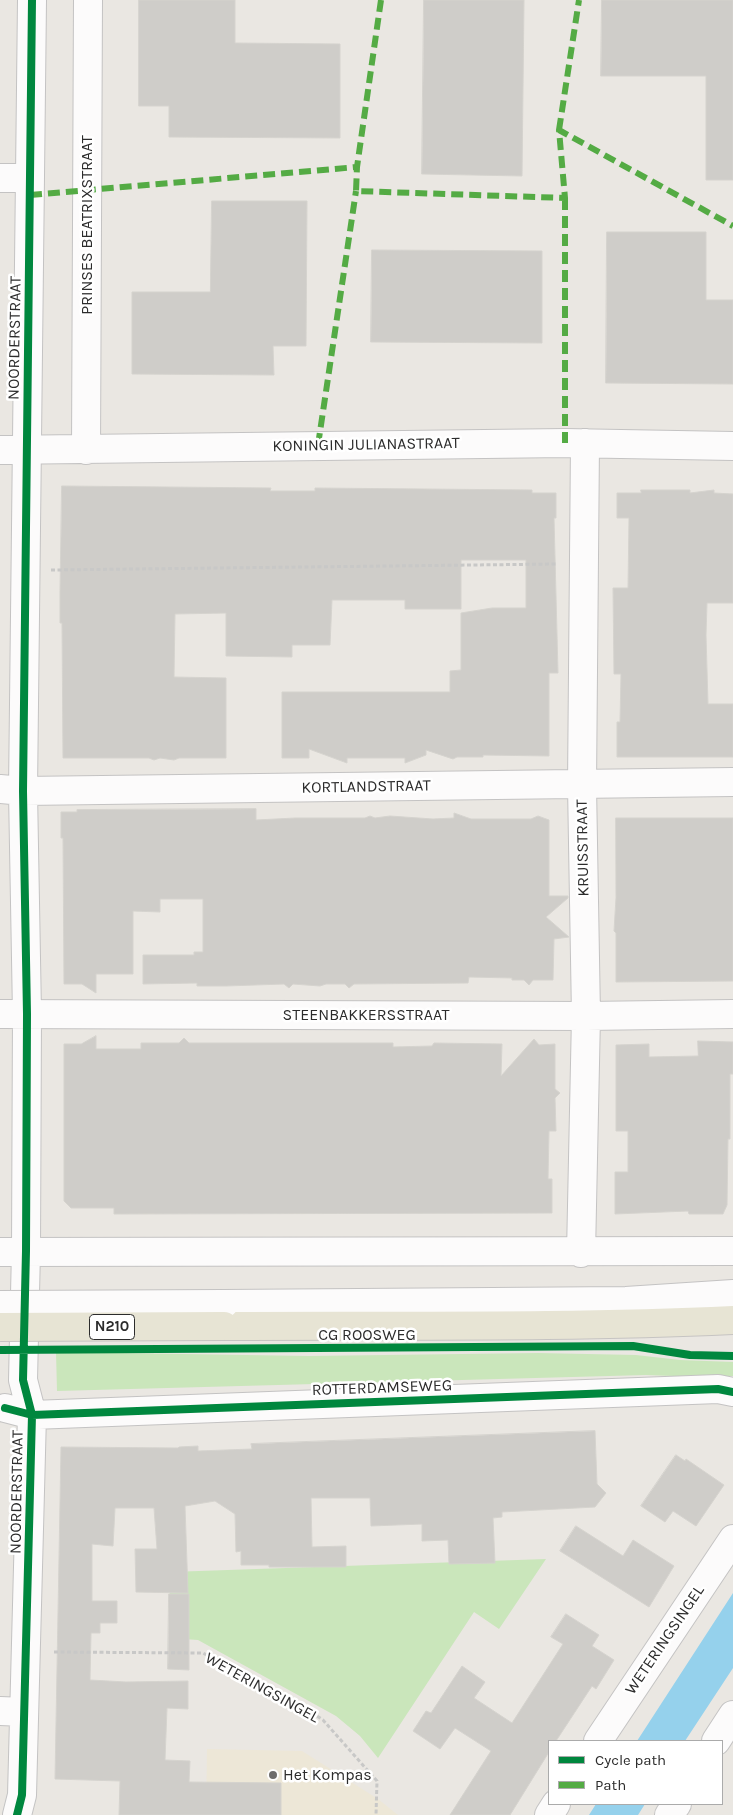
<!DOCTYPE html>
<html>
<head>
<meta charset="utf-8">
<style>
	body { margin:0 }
	#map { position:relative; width:733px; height:1815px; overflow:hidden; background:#eae7e2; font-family:Karla,sans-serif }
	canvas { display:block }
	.legend { position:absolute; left:548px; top:1740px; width:175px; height:65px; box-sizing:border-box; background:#fff; border:1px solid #ababab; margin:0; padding:6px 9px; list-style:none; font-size:15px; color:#2c2c2c }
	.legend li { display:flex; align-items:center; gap:10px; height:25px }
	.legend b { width:25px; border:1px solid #ababab }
</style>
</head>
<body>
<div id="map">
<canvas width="733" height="1815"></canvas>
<ul class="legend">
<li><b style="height:6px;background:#00873e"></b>Cycle path</li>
<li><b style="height:6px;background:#54ab44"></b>Path</li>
</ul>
</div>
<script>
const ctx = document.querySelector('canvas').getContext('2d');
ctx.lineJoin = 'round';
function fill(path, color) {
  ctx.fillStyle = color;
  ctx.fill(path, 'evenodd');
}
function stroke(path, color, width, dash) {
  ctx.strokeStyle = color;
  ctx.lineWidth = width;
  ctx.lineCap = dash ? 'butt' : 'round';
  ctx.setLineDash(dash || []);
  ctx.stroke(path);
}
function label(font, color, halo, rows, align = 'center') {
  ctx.font = font + ' Karla,sans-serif';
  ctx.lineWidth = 5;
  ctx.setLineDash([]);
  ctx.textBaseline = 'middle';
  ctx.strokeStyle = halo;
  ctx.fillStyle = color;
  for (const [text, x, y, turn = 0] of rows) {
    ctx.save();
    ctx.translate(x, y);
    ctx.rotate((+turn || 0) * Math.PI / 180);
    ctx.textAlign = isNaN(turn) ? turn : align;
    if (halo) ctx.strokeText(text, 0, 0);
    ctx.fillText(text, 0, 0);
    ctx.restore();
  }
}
fill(new Path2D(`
	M207 1749 302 1751 378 1799 398 1815H206Z`), '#ede7d7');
fill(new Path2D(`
	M56 1352 309 1356 538 1353 636 1355 680 1360 733 1362V1376L699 1377 646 1375 57 1391Z
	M546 1559 499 1629 474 1612 378 1758 360 1736 336 1716 198 1640 169 1638 170 1572Z`), '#cae6bb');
fill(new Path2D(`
	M733 1593V1668L685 1741H637Z
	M596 1804H645L638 1815H589Z`), '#95d1ec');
const building = new Path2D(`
	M139 0H235V43L340 44V138L169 137V106H139Z
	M424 0H524L522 176 422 174Z
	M602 0H733V180H706V76H601Z
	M212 201H307L306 346H273L274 375 132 374V292H210Z
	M607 232H706V300H733V384L606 383Z
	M372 250 542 251V343L371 342Z
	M62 486 271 488 270 491H315V488L532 490V493H556V518H554L558 673H549V756L483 755V757H457L453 759 426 750V755L405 763V758H347V763L309 749V758H282V692H450V671L461 670V613L492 608H526V560H461V609H405V600H332L330 645H292V657L226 656V613L175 614 174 677 226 678V758H179L174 760 160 758 154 760 149 758H63L62 623H60V591Z
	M641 490H690V493L714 490V493L733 494V603H707L706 635 708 704H733V757H617V722H620L621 674H614L613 588H628L629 518H617V493H641Z
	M256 809V820L295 818H365L370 816 375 818 390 816 433 819 454 818V813L471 819H531L538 816 549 820V896H568V898L546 917 569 937 554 939 553 980H533L529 985 524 980H512V978L469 977 468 983 354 984 349 988 345 984H326L320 986 293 984 289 988 284 984 226 986H197V983L143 984V955H194V952H203V899H160V912L133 911V974H96V993L82 984H64L63 838H61V812H77V810Z
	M616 818H733V981L616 982V933L614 931 616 898Z
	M96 1036V1049H141V1043H179L184 1038 189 1043H393V1047L432 1046 434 1043 502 1044 501 1076 534 1039 539 1045 555 1044V1089L560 1093 555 1098 556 1131H549L548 1179H552V1213L114 1214V1208H71L64 1201V1044H81Z
	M698 1041 733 1042V1074H730V1139H728L727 1205 723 1214H689L688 1211 615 1214V1172H628V1131H616V1045L649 1044V1057L698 1056Z
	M595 1431 597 1484 606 1493 595 1507 502 1512V1517L493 1518 495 1563 449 1564 448 1540 422 1541V1524L371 1526 370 1498H311L312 1547 346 1546V1567H269V1565H241V1551L236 1552 235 1514 215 1501 185 1506 188 1593 136 1592 135 1549H157L154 1508H115L113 1546 92 1544V1601H117V1623H100V1633H91L90 1680 126 1682 188 1681V1709L167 1708 165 1760 190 1761 189 1782 281 1783V1815H119L120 1781 55 1779 61 1447 178 1448 179 1447 198 1446V1451L252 1449 251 1444Z
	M676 1455 685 1461 686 1459 724 1485 696 1526 673 1511 665 1522 641 1506Z
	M576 1526 623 1556 633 1540 674 1566 649 1607 560 1551Z
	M169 1594H189V1670L168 1669Z
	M566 1614 599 1635 592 1646 614 1660 596 1689 592 1686 556 1741H549V1752L510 1815H450L491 1751 455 1728 440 1749 413 1731 426 1711 431 1713 462 1666 485 1682 474 1698 512 1723 563 1644 551 1637Z`);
fill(building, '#cfcdc9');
stroke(building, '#d5d3ce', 1);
const minor = new Path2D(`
	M0 178H30
	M0 450 565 443 733 446
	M86 450 88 0
	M0 789 23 791 733 782
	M0 1014 586 1016 733 1014
	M0 1252 733 1251
	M581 1253 586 1016 582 785 585 443
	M224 1304 626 1301 733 1294
	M5 1408 32 1415 718 1389 733 1392
	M0 1711 24 1712
	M598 1741 733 1539
	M716 1741 733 1715
	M17 1815 22 1795 32 1415 23 1380 26 1251 27 1014 23 791 32 0
	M549 1815 556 1804
	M669 1815 677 1804`);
const major = new Path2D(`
	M224 1326C394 1325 564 1328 733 1320`);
stroke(minor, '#c4c3c3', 30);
stroke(major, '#c6c4c2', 30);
stroke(new Path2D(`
	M51 570 557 564
	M54 1652 203 1653 314 1714 323 1720 377 1781 376 1815`), '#c8c8c7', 3, [4, 2.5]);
stroke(minor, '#fcfbfb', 28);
stroke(major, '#e7e4d4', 28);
const minorBridge = new Path2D(`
	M0 1305 224 1304`);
const majorBridge = new Path2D(`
	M0 1327 224 1326`);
stroke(minorBridge, '#c4c3c3', 30, []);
stroke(majorBridge, '#c6c4c2', 30, []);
stroke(minorBridge, '#fcfbfb', 28);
stroke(majorBridge, '#e7e4d4', 28);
stroke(new Path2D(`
	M381 0 357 167 356 191 565 198 559 130 733 226
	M559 130 579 0
	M30 195 357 167
	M565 198V443
	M318 445 356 191`), '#54ab44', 6, [12, 6]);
stroke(new Path2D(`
	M0 1350 633 1346 690 1355 733 1356
	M5 1408 32 1415 718 1389 733 1392
	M17 1815 22 1795 32 1415 23 1380 26 1251 27 1014 23 791 32 0`), '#00873e', 8);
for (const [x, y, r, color] of [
	[273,1775,5,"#6e6d6c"]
]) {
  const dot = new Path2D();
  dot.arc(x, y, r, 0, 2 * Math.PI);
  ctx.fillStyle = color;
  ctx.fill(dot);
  stroke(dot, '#fff', 2);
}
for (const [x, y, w] of [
	[112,1327,45]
]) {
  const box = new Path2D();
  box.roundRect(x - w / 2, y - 12.5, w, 25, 4);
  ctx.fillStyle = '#fff';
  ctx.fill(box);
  stroke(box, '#2c2c2c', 1);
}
label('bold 15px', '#2c2c2c', null, [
	["N210",112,1327]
]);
label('16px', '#2c2c2c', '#fff', [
	["PRINSES BEATRIXSTRAAT",87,225,-90],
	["NOORDERSTRAAT",15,338,-89],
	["KONINGIN JULIANASTRAAT",366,445,-1],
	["KORTLANDSTRAAT",366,787,-1],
	["KRUISSTRAAT",583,848,-91],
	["STEENBAKKERSSTRAAT",366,1015],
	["CG ROOSWEG",367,1335],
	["ROTTERDAMSEWEG",382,1388,-2],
	["NOORDERSTRAAT",17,1492,-89],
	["WETERINGSINGEL",665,1640,-56],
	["WETERINGSINGEL",262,1688,29]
]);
label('16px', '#2c2c2c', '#fff', [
	["Het Kompas",283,1775]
], 'left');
</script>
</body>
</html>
